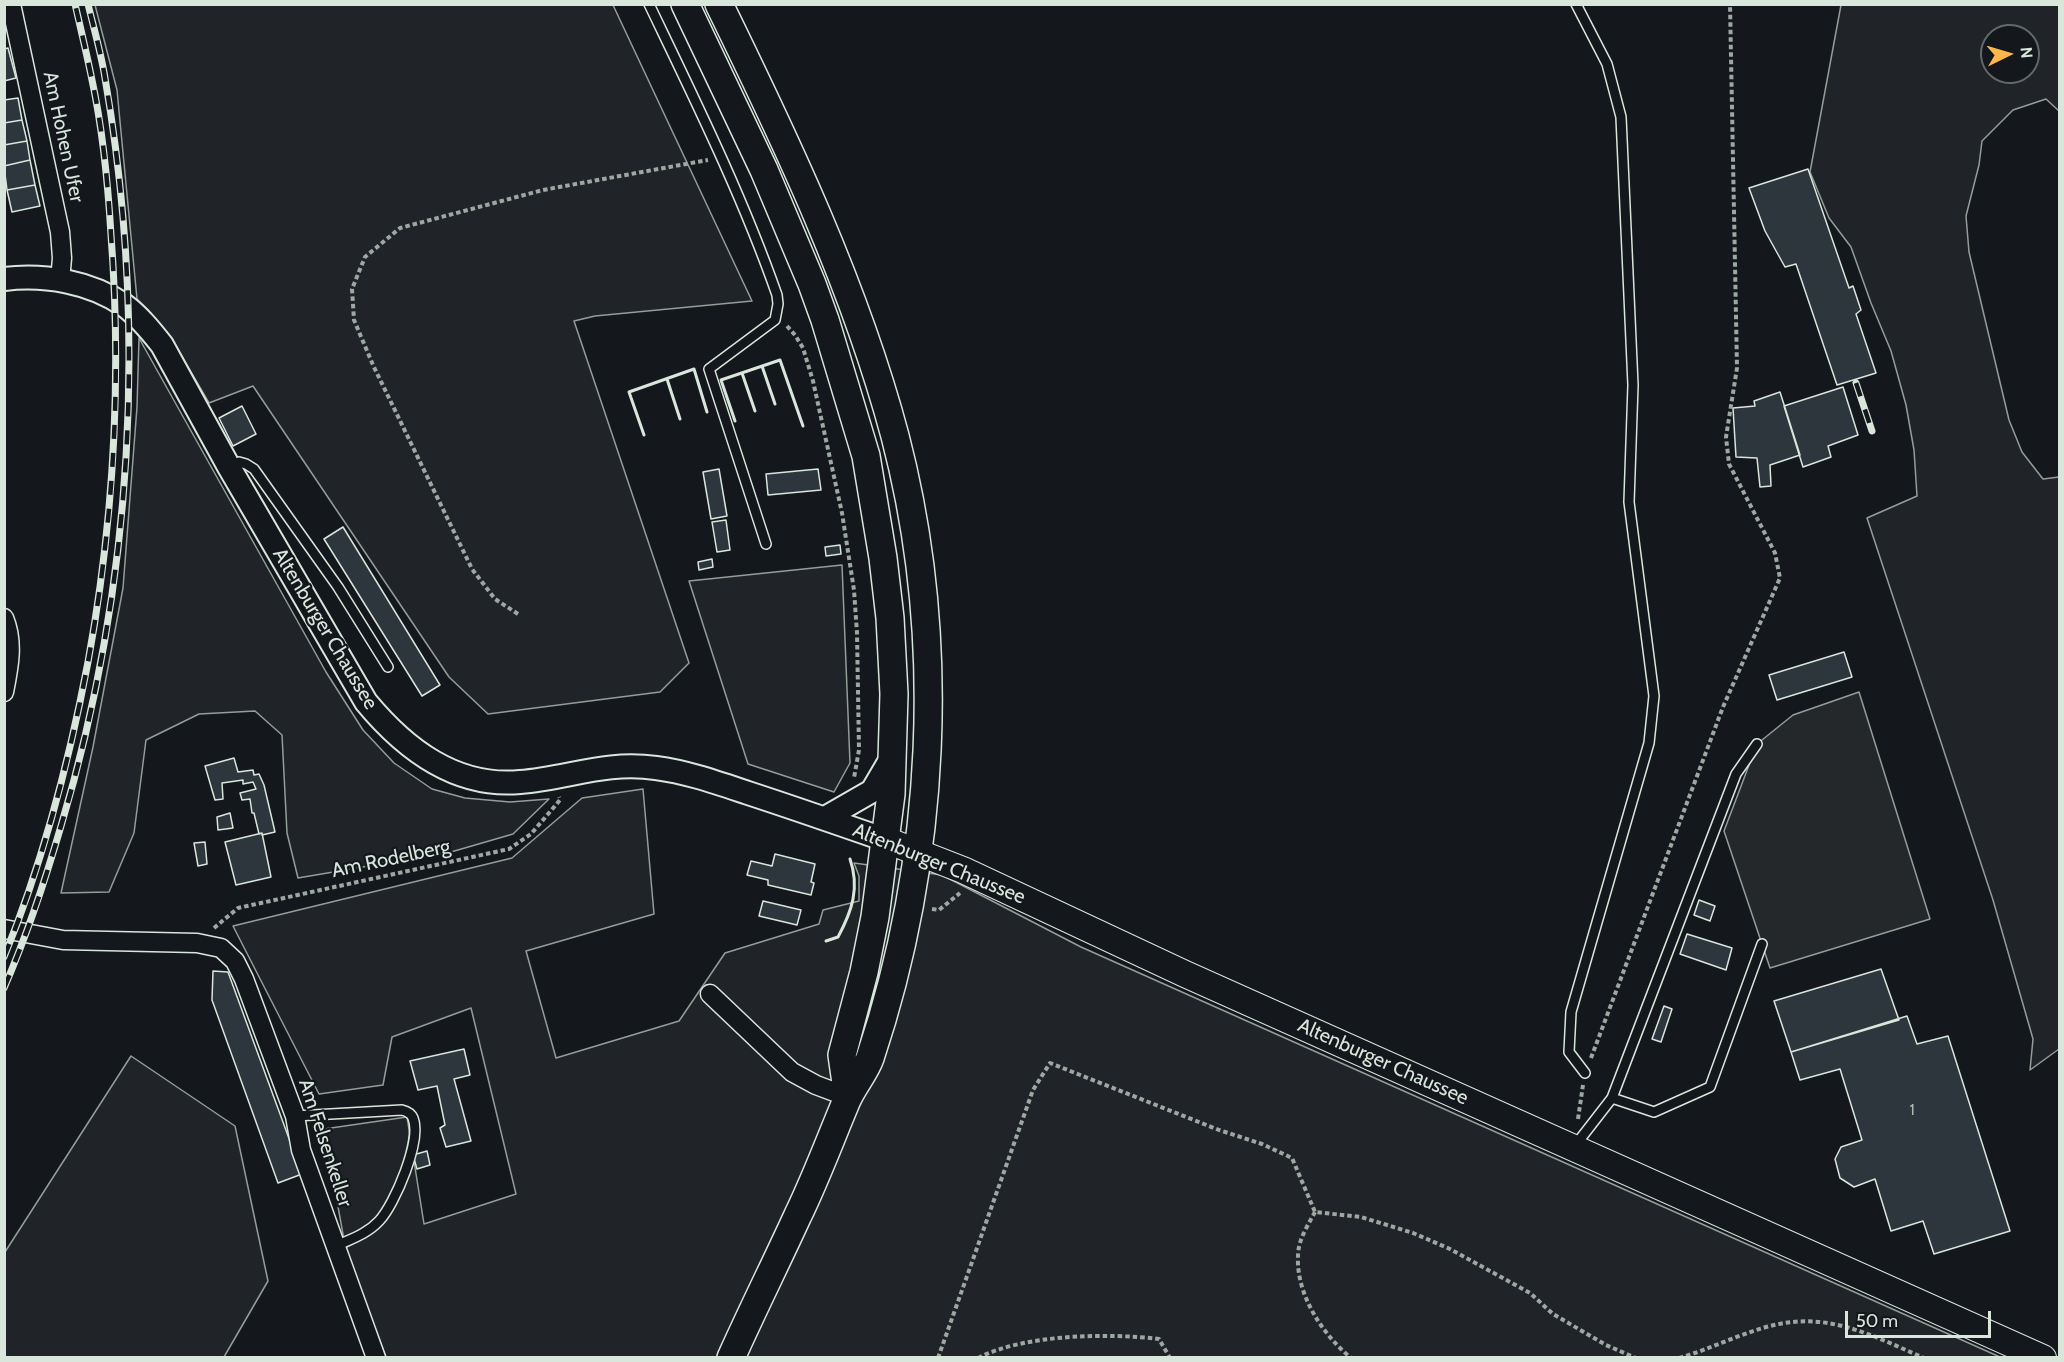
<!DOCTYPE html>
<html>
<head>
<meta charset="utf-8">
<style>
	body { margin:0 }
	#map { position:relative; width:2064px; height:1362px; overflow:hidden; background:#14181c; font-family:Cabin,sans-serif }
	canvas { display:block }
	.frame { position:absolute; inset:0; border:6px solid #d8e6dc; pointer-events:none }
	.north { position:absolute; left:1980px; top:24px; width:60px; height:60px; box-sizing:border-box; background:#14181c; border:2px solid #626a69; border-radius:50%; rotate:85deg; font-size:16px; font-weight:700; line-height:24px; text-align:center; color:#d8e6dc }
	.north::after { content:''; display:block; margin:auto; width:21px; height:27px; background:#ffb74d; clip-path:polygon(50% 0,100% 100%,50% 72%,0 100%) }
	.scale { position:absolute; left:1845px; top:1311px; width:146px; height:27px; box-sizing:border-box; border:3px solid #d8e6dc; border-top:0; padding-left:8px; font-size:18px; line-height:21px; white-space:nowrap; color:#d8e6dc; -webkit-text-stroke:4px #14181c; paint-order:stroke }
</style>
</head>
<body>
<div id="map">
<canvas width="2064" height="1362"></canvas>
<div class="frame"></div>
<div class="north">N</div>
<div class="scale">50 m</div>
</div>
<script>
const ctx = document.querySelector('canvas').getContext('2d');
ctx.lineJoin = 'round';
function fill(path, color) {
  ctx.fillStyle = color;
  ctx.fill(path, 'evenodd');
}
function stroke(path, color, width, dash) {
  ctx.strokeStyle = color;
  ctx.lineWidth = width;
  ctx.lineCap = dash ? 'butt' : 'round';
  ctx.setLineDash(dash || []);
  ctx.stroke(path);
}
function label(font, color, halo, rows, align = 'center') {
  ctx.font = font + ' Cabin,sans-serif';
  ctx.lineWidth = 4.5;
  ctx.setLineDash([]);
  ctx.textBaseline = 'middle';
  ctx.strokeStyle = halo;
  ctx.fillStyle = color;
  for (const [text, x, y, turn = 0] of rows) {
    ctx.save();
    ctx.translate(x, y);
    ctx.rotate((+turn || 0) * Math.PI / 180);
    ctx.textAlign = isNaN(turn) ? turn : align;
    if (halo) ctx.strokeText(text, 0, 0);
    ctx.fillText(text, 0, 0);
    ctx.restore();
  }
}
const green = new Path2D(`
	M95 5H613L752 301 595 316 574 321 689 663 660 692 488 714 449 677 253 386 209 403 170 336 137 299 117 90Z
	M1841 5H2059V111L2046 99 2013 110 1982 141 1979 165 1966 216 1969 252 2009 420 2022 452 2043 479 2059 477V1049L2030 1070 2033 1039 1993 900 1867 518 1917 496 1914 450 1906 405 1891 351 1871 303 1851 247 1829 218 1810 172ZM1992 36H2028V72H1992Z
	M139 338 326 672 363 730 394 763 432 789 465 798 510 802 549 799 513 834 451 852 298 878 287 833 282 735 255 711 199 714 146 740 134 833 109 892 61 893 93 747 123 588 137 407Z
	M842 565 850 763 834 792 748 764 689 581Z
	M643 789 654 914 526 951 556 1058 679 1021 725 953 819 924 823 910 859 901V876L854 863 942 875 1081 947 2000 1357H386L346 1251 324 1129 407 1117 424 1224 516 1194 471 1008 392 1037 383 1085 319 1094 233 926 512 858 582 798Z
	M131 1056 235 1126 268 1281 224 1357H5V1252Z`);
fill(green, '#202428');
stroke(green, '#939e99', 1.5);
const parking = new Path2D(`
	M1859 692 1930 919 1770 968 1724 831 1757 744 1793 715Z`);
fill(parking, '#24282b');
stroke(parking, '#939e99', 1.5);
const building = new Path2D(`
	M8 48 16 78 4 81V49Z
	M18 98 22 120 4 123V100Z
	M22 120 27 141 4 145V123Z
	M27 141 30 160 4 166V145Z
	M30 160 35 185 7 190 4 166Z
	M1808 169 1849 288 1853 286 1861 310 1856 314 1876 373 1837 385 1796 264 1785 267 1765 231 1749 188Z
	M35 185 40 206 12 212 7 190Z
	M1843 387 1858 435 1828 446 1831 457 1803 467 1784 406Z
	M1780 392 1800 455 1770 465 1771 486 1760 487 1757 458 1736 457 1733 408 1755 406 1754 401Z
	M242 406 256 434 233 446 219 418Z
	M719 469 727 516 711 519 703 472Z
	M818 469 821 490 768 495 766 474Z
	M726 520 730 550 717 552 712 522Z
	M343 527 440 685 422 696 324 539Z
	M840 545 841 554 826 556 825 547Z
	M712 559 713 567 699 570 698 562Z
	M1844 652 1852 677 1777 700 1769 675Z
	M234 758 238 772 253 770 254 775 259 774 264 785 275 832 262 835V833L259 834 254 813H252L250 799 242 800 240 793 256 789 253 782 243 784V780L222 783 223 799 215 800 205 766Z
	M230 813 233 828 218 830 217 817Z
	M262 833 271 877 236 885 225 842Z
	M205 842 207 864 198 866 194 843Z
	M775 854 815 864 811 882 814 883 811 895 768 885V880L747 875 751 861 772 866Z
	M1699 900 1715 906 1710 921 1694 915Z
	M763 901 801 910 797 925 759 916Z
	M1687 934 1732 948 1726 970 1680 954Z
	M1881 969 1899 1020 1791 1052 1774 1001Z
	M213 971 228 972 302 1174 278 1183 212 1000Z
	M1664 1006 1672 1009 1661 1042 1652 1039Z
	M1907 1016 1917 1044 1948 1036 2010 1231 1934 1254 1923 1221 1891 1231 1875 1179 1854 1187 1840 1178 1835 1159 1841 1147 1862 1140 1840 1069 1800 1080 1791 1052Z
	M464 1049 470 1075 454 1079 471 1141 446 1147 440 1128 445 1125 437 1086 418 1090 410 1061Z
	M427 1151 430 1165 417 1169 413 1155Z`);
fill(building, '#2c363c');
stroke(building, '#d8e6dc', 1.5);
const service = new Path2D(`
	M649 4C695 100 742 195 777 295L778 304 775 320 709 369 766 544
	M1576 4 1607 64 1621 117 1633 385 1629 502 1654 696 1649 743 1571 1012 1569 1052 1585 1073
	M229 467 239 462 246 464 254 469 338 587 388 667
	M1612 1098 1736 774 1757 744
	M295 1116 402 1110C406 1111 411 1113 413 1118 422 1140 395 1204 379 1221 367 1234 351 1239 336 1246
	M1574 1147 1612 1098 1654 1112 1710 1087 1762 944`);
const minor = new Path2D(`
	M11 4 60 232 62 258 60 281
	M4 618C14 642 9 667 4 692
	M4 929 63 940 197 943 221 948 235 961 244 979 295 1116 301 1150 376 1358
	M710 994 792 1072 816 1085 848 1097`);
const tertiary = new Path2D(`
	M4 279C45 274 90 282 124 305 139 316 151 331 162 345L229 467 366 702C405 749 455 788 520 782 569 778 605 761 656 768 687 772 718 783 748 793 794 808 840 824 886 840
	M825 818 872 791 892 757`);
const secondary = new Path2D(`
	M886 840 963 870 1185 974 2043 1358`);
const primary = new Path2D(`
	M685 4 764 170 812 284 825 320 866 456 883 558 890 618 894 694 891 794 875 917 864 972 842 1055 848 1097
	M719 4C787 143 855 286 895 436 948 639 936 860 870 1058 864 1074 852 1087 846 1102 830 1140 816 1178 798 1215 776 1263 753 1309 731 1358`);
stroke(service, '#d8e6dc', 12);
stroke(minor, '#d8e6dc', 21);
stroke(tertiary, '#d8e6dc', 26);
stroke(secondary, '#d8e6dc', 28);
stroke(primary, '#d8e6dc', 30);
stroke(new Path2D(`
	M787 326 795 335 803 348 813 381 842 513 854 590 857 633 859 750 854 778
	M518 614 495 599 472 569 373 365 354 320 352 289 365 257 400 228 543 190 708 160
	M932 909 939 910 960 893
	M214 928 238 908 509 849 531 834 560 800 559 797
	M1591 1058 1723 707 1780 578 1775 553 1729 464 1726 437 1737 368 1730 4
	M1578 1119 1583 1085
	M1315 1212C1308 1225 1298 1240 1298 1256 1296 1294 1322 1334 1351 1358
	M938 1358 1033 1090 1050 1063 1219 1130 1262 1144 1292 1158 1315 1212 1361 1217 1413 1233 1450 1249 1530 1293 1553 1314 1606 1345 1636 1358
	M978 1358C1025 1334 1108 1333 1159 1339L1170 1358
	M1679 1358C1715 1348 1756 1325 1793 1322 1840 1317 1882 1340 1924 1358`), '#9da8a2', 4, [4.5, 3]);
stroke(service, '#14181c', 9);
stroke(minor, '#14181c', 18);
stroke(tertiary, '#14181c', 22);
stroke(secondary, '#14181c', 26);
stroke(primary, '#14181c', 27);
const rail = new Path2D(`
	M1856 383 1872 431
	M4 957C43 862 69 762 88 662 114 519 122 380 111 235 108 184 103 131 92 80 87 55 81 30 75 4
	M4 988C27 935 45 881 61 826 133 585 148 327 105 78 101 53 94 29 88 4`);
stroke(rail, '#d8e6dc', 7);
stroke(rail, '#14181c', 4.5, [14]);
stroke(new Path2D(`
	M762 366 775 404
	M742 373 755 411
	M667 379 680 419
	M735 421 721 380 780 360 803 426
	M644 435 629 392 694 369 707 412
	M826 941 838 937C852 911 860 888 850 859`), '#d8e6dc', 3);
label('16px', '#adbab4', null, [
	["1",1912,1110]
]);
label('20px', '#d8e6dc', '#14181c', [
	["Am Hohen Ufer",63,137,78],
	["Altenburger Chaussee",325,629,59],
	["Am Rodelberg",391,859,-12],
	["Altenburger Chaussee",939,864,22],
	["Altenburger Chaussee",1383,1062,24],
	["Am Felsenkeller",325,1143,72]
]);
</script>
</body>
</html>
